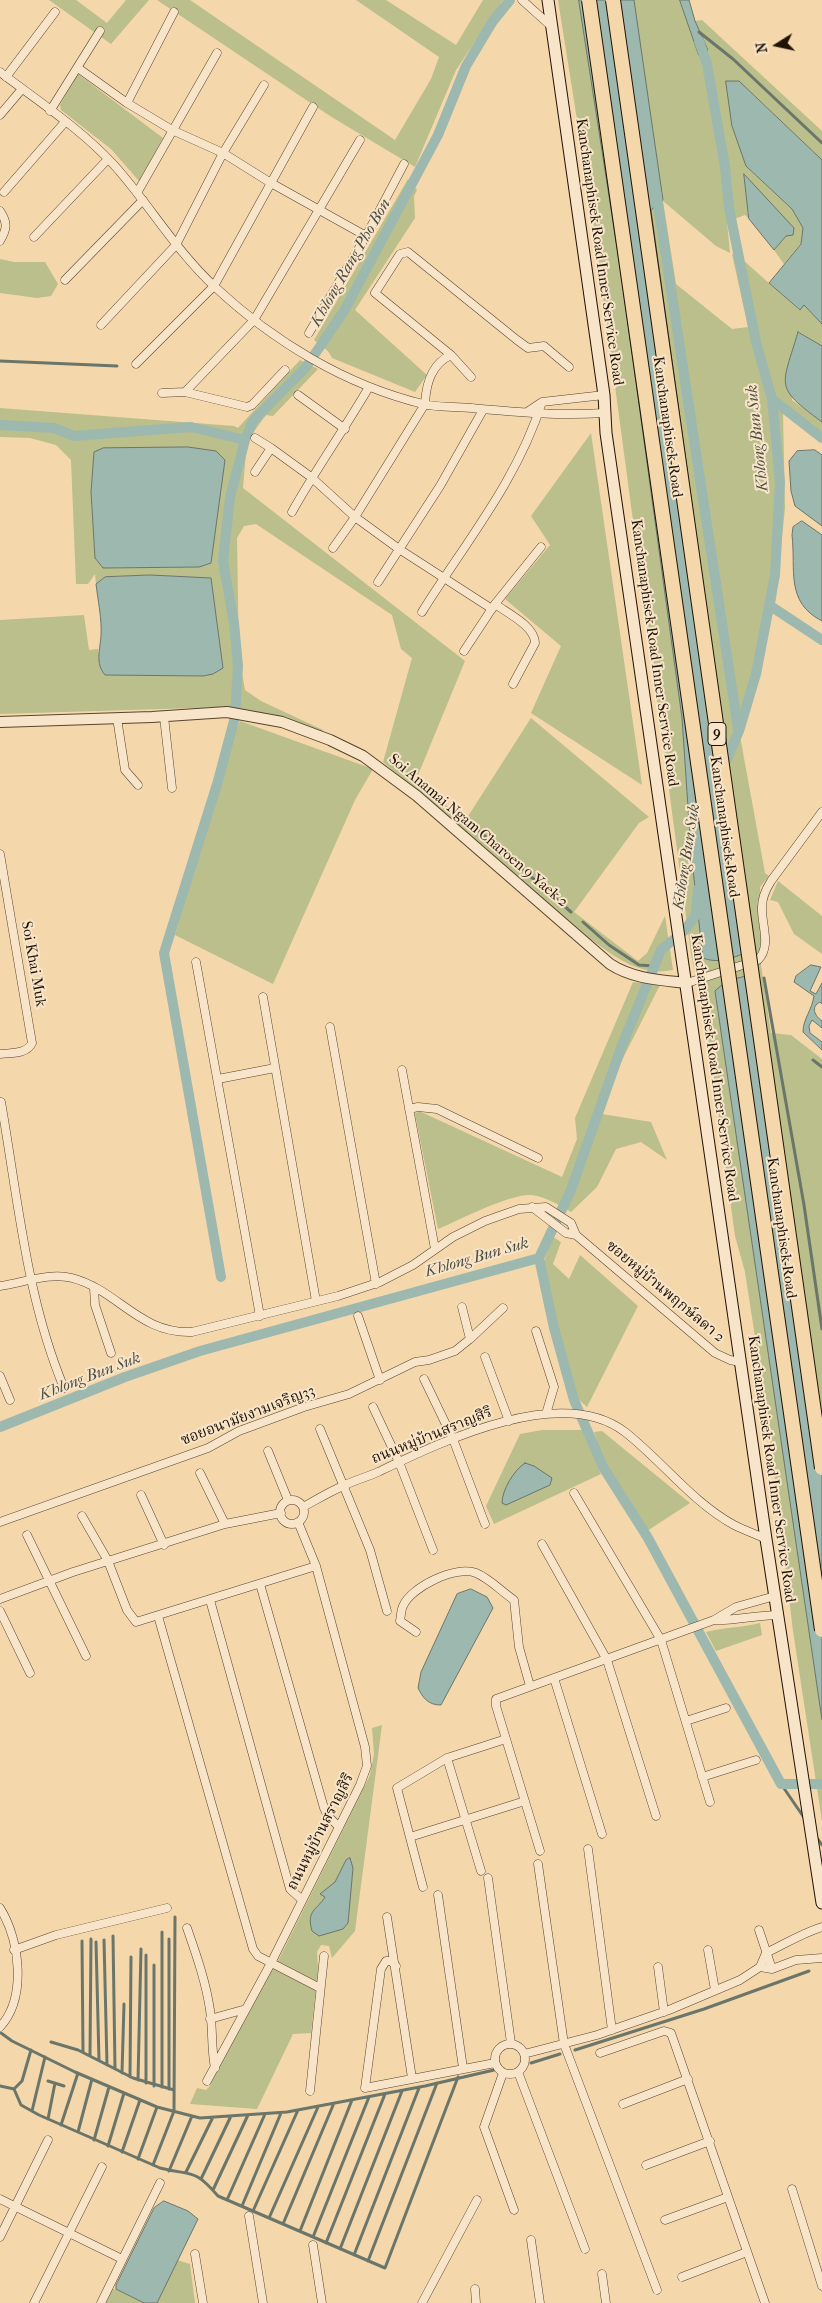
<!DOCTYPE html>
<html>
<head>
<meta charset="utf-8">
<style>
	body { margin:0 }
	#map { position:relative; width:822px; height:2303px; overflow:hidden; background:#f5d7ac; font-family:"IM FELL French Canon",serif }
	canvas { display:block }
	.north { position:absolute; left:752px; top:20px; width:50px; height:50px; -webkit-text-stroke:4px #f8e5c9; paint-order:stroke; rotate:260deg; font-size:14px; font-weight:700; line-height:20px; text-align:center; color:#211304 }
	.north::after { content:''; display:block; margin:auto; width:18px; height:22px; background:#211304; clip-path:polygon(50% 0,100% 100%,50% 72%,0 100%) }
</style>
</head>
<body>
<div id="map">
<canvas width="822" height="2303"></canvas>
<div class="north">N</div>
</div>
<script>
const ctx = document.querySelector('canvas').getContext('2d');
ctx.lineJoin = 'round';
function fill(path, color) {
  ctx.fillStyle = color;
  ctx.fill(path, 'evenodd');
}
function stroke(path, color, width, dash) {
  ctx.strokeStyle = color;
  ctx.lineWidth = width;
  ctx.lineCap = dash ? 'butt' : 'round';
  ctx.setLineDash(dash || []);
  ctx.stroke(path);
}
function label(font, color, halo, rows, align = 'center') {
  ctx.font = font + ' "IM FELL French Canon","Noto Serif Thai",serif';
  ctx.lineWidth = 4;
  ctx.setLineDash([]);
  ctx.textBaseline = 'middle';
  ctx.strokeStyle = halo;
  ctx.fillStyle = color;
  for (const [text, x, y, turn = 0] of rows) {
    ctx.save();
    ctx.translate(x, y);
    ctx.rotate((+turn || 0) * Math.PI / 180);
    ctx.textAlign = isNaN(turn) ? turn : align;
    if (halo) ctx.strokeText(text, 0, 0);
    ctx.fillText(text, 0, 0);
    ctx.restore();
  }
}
fill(new Path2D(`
	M49 0H76L107 23 126 0H149L111 44Z
	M157 0H190L395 140 431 79 439 57 356 0H386L456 45 483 0H503L456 70 415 167 330 116Z
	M558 0H680L699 54 708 49 695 21 702 20 822 131V160L753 94 746 166 792 209 803 228 801 243 784 264 774 250 786 236 745 174 749 219 745 215 727 222 730 253 716 246 663 201 676 284 732 329 748 327 732 254 742 259 799 310 803 304 822 324V346L799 332 792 400 822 422V441L783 412 785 508 776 599 758 677 740 736 765 873 769 876 760 887 762 948 759 952 771 1033 791 1035 822 1059V1821L793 1631 768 1421 745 1272 735 1236 708 1037 691 954 592 214Z
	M78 74 163 138 139 181 111 149 61 110 60 105Z
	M408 179 417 190 414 196 415 218 355 310 427 375 415 392 332 358 328 351 314 340Z
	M0 259 14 262H45L58 284 51 296 37 298 0 293Z
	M300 360 318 369 273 416 266 415 247 441 243 488 465 661 416 780 465 821 531 718 649 817 639 823 574 912 638 961 647 953 665 916 673 970C639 977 614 956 589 938L383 762 412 658 401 649 392 615 256 524 244 526 237 538 239 657 245 690 261 701 323 730 321 733 250 710 227 707 0 714V620L84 615 89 650 98 649 101 669 150 575 105 577 96 584 95 574 88 584H76L71 460 56 445 30 438 0 437V408L234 426 238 428ZM94 452 212 553 211 563 198 567 103 568 95 558 91 492Z
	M591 433 642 785 531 713 561 646 505 599 550 545 531 516Z
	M240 721 373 769 355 800 273 984 175 935 235 731Z
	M778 881 822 916V954L794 934 778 902 770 900Z
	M633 982 660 985 620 1064 602 1114 651 1122 667 1160 641 1142 616 1149 597 1187 571 1212C559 1205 546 1197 532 1195 511 1193 459 1220 438 1229L415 1114 419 1111 562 1177 577 1139 575 1118Z
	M553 1237 561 1242 553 1264 569 1279 580 1255 638 1306 587 1407 576 1397 554 1316 544 1261Z
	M542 1430H582L601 1474 494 1524 486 1506 520 1434Z
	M602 1431 690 1503 647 1531 605 1466 594 1432Z
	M760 1623 762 1635 716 1651 706 1632C724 1627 742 1628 760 1623Z
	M382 1725 355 1931 332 1958 329 1946 321 1945 317 1952 318 1970 311 2033 293 2034 257 2109 190 2104 197 2088 206 2090 209 2087 266 1977 278 1961 370 1775 374 1754 372 1728Z
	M177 2260 190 2264 195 2303H157Z
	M112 2289H116L144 2303H105Z`), '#babf8b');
const water = new Path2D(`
	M579 0H634L663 200 651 210 754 949C737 956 721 965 703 958L691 852 682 718 622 280Z
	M680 0H689L695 21 708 50 699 55Z
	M726 81H739L822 160V324L804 305 800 310 769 283 801 244 803 228 792 209 746 166 732 126Z
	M744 174 794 228 793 235 786 236 774 250 749 219Z
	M798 332 822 346V422C773 386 782 387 798 332Z
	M188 447 216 451 225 460 211 563 199 567 103 568 95 558 91 492 94 452 103 448Z
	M815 450 822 455V526L795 506 791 491 789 461 797 451Z
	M802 521 822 535V621C785 602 796 570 792 535L793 527Z
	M150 575 211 578 223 668 213 674 203 676 105 675C95 663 100 650 101 636 102 619 98 601 96 584L105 577Z
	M811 965 821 967 810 991 816 994 822 983V1004L820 1002C810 1007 815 1016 822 1021V1028L812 1020 809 1026 810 1033 822 1042V1050L803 1032C803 1019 812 1010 814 996L794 982 796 976Z
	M754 974 822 1432V1720L715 991 725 982Z
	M525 1463 534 1466 552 1478 550 1485 506 1505 502 1503C502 1490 514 1470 525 1463Z
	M471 1589 487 1597 493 1608 441 1705C428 1705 423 1698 418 1688L421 1672 457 1594Z
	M350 1858 353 1868 348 1923 343 1929 319 1936 312 1931C306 1910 317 1910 325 1897L320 1894 335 1882 346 1860Z
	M164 2201 188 2211 198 2219 157 2303H144L116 2289V2285L154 2208Z`);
fill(water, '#9db8af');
stroke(water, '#6b766b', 1);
stroke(new Path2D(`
	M699 32 733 59 822 143
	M0 361 117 366
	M470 823 571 912
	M583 922 609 945 639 965 654 966
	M764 978 804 1205 822 1329
	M813 1060 822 1067
	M781 1784 805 1819
	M815 1835 822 1845
	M113 1936 115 2069
	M104 1940 107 2065
	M82 1941 83 2052
	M96 1942 99 2060
	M154 1965V2086
	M1 2033 12 2041 75 2072 157 2107 200 2118 287 2112 425 2086 494 2070
	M51 2042 78 2050 133 2078 174 2090
	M575 2050 704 2009 809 1971
	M90 2055 91 1939
	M531 2063 560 2054
	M122 2073 124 2004
	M130 2077 131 1957
	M138 2080 141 1949
	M48 2081 64 2086
	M146 2083V1955
	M0 2086 14 2089 21 2105 39 2115 160 2168C192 2176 194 2168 218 2196L385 2268 458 2077
	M162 2087V1932
	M14 2089 22 2081 31 2050
	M169 2089V1939
	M32 2111 45 2057
	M48 2119 55 2083
	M61 2125 78 2073
	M78 2132 92 2079
	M94 2140 109 2087
	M108 2146 124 2093
	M122 2152 140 2100
	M138 2159 157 2107
	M153 2165 174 2111 175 1917
	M169 2171 192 2116
	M186 2172 213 2117
	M201 2179 231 2116
	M213 2190 248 2115
	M227 2200 265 2114
	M242 2206 281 2113
	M253 2211 298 2110
	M269 2218 318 2107
	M283 2224 334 2103
	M300 2231 352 2100
	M313 2237 369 2097
	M326 2243 385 2094
	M340 2249 402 2091
	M354 2255 419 2088
	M368 2261 437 2083`), '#6b766b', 3);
stroke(new Path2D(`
	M699 41 707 64 725 167 729 208 756 342 772 399 780 482 775 575 756 674 739 731 723 768
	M656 191 738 728
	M772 399 822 438
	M0 425 54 428 74 436 191 427 245 440 253 421 306 367 344 311 438 135 466 66 493 21 510 0
	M769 605 822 640
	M539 1258 554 1328 574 1400 603 1467 648 1538 781 1784H822
	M221 1277 164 953 218 781 235 717 238 666 234 623 223 561 230 497 245 440
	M0 1427 125 1377 200 1351 539 1258 571 1190 621 1048 661 950 684 931 696 915 698 889`), '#9db8af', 10);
const minor = new Path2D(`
	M522 0 552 27
	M78 68 127 103 172 130 223 153 271 183 366 236 309 333
	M0 72C38 101 81 129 114 165 149 204 176 251 215 287 273 341 345 385 423 404 439 408 456 406 472 408 516 412 559 416 604 413
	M6 77 55 12
	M127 103 174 12
	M50 111 100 31
	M0 115 22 89
	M4 192 65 122
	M137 193 217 53
	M0 211C8 223 7 229 0 241
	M366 236 404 164
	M34 237 108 159
	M65 280 143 200
	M101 325 176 245 223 153 264 85
	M451 355 471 377
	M136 364 214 286 313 107
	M185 392 247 407 252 405 285 370
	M162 393 185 392 254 320 360 140
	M298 395 345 429
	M527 412 542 402 604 395
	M255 438 271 448
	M255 472 271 448 311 477 355 517 399 549 492 609
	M292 512C316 469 344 430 369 387
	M333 548 355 517 425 404C426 384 431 364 451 355L375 293 400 254 408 252 517 340 528 348 544 346 569 367
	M378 582 440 486 483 410
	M495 604C507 613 535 626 535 643L513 684
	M422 612C465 543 517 481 542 402
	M464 651 495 604 541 547
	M164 717 172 788
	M117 718 125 770 138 785
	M0 854 32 1043C27 1054 11 1053 0 1054
	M196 962 260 1316
	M687 983 758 960C772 946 761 924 762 907 762 898 766 889 771 881L822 812
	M263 997 316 1301
	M330 1027 376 1284
	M402 1070 435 1249
	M218 1079 275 1068
	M1 1102C18 1198 26 1297 64 1388
	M409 1109 418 1107 437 1109 538 1158
	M532 1207 566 1233 576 1235
	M0 1286C22 1283 50 1272 72 1278 118 1290 139 1334 192 1332L338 1296 380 1282 413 1265 453 1237 485 1221 519 1209 546 1207 571 1223 576 1235 715 1353 730 1360 740 1362
	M94 1288 95 1305 111 1353
	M358 1316 380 1380
	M536 1331 554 1387 546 1414
	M470 1339 503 1308
	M485 1357 509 1421
	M0 1376 10 1400
	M424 1379 453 1439 485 1524
	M373 1407 399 1462 433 1550
	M320 1429 370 1550 387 1611
	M268 1451 288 1500
	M200 1473 225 1524
	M574 1493 661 1640 710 1802
	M141 1495 164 1545
	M280 1512a12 12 0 1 1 24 0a12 12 0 1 1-24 0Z
	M303 1507C316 1500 329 1492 343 1486 355 1480 367 1477 378 1472 441 1442 561 1383 625 1432 662 1461 692 1502 734 1525 744 1530 755 1534 766 1539
	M82 1516 108 1561 127 1610 136 1622 316 1566
	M0 1522 208 1448 239 1431 304 1407 349 1394 415 1362 429 1360 455 1351 470 1339 462 1307
	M27 1535 86 1656
	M542 1544 607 1660 656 1816
	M260 1584 324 1808 328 1816 339 1827
	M0 1599 73 1572 225 1524 281 1513
	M210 1600 290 1889 302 1900
	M0 1611 30 1673
	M158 1616 253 1949 258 1956 320 1988
	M714 1620C736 1621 756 1615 778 1615
	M416 1632 400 1621C401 1616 401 1610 403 1606 411 1587 456 1565 476 1573 489 1578 502 1592 514 1600L519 1647 530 1686
	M554 1678 602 1834
	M686 1721 726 1708
	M702 1777 756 1760
	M410 1837 525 1801
	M588 1849 612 2030
	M540 1851 496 1706V1699L714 1620 736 1607 775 1596
	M538 1864 564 2044 657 2290
	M481 1871 447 1758 506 1739
	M488 1878 511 2043
	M423 1887 397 1788 447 1758
	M438 1895 463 2068
	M0 1908C20 1940 27 1998 0 2027
	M387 1917 412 2078
	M187 1928C196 1954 206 1982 210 2010 213 2029 211 2048 215 2068
	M759 1930 772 1969
	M14 1950 56 1935 167 1908
	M708 1950 715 1990
	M396 1966 391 1961H386L381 1969 365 2088 495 2063
	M658 1967 664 2012
	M760 1967 772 1969 796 1960 822 1958
	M210 2019 246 2009
	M495 2059a15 15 0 1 1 30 0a15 15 0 1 1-30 0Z
	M600 2053 664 2031 671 2033 765 2303
	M524 2054 597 2035 669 2010 740 1980 760 1967 766 1953C785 1944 802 1933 822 1927
	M518 2072 585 2249
	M503 2073 484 2127 514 2210
	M207 2081 271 1963 360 1785 367 1766 365 1747 316 1566 298 1522
	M310 2091 324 1956
	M623 2104 688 2079
	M646 2165 710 2141
	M792 2189 822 2286
	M0 2199 122 2259
	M249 2216 263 2303
	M665 2220 728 2197
	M0 2237 48 2140
	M531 2240 540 2303
	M313 2245 322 2303
	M195 2254 203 2303
	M602 2274 606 2303
	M682 2277 747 2252
	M475 2289 476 2303
	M34 2303 102 2167
	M101 2303 160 2183
	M422 2303 477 2200`);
const tertiary = new Path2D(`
	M0 722 152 717 227 712 282 722 330 740 363 756 417 796 610 964C633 979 660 980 687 983`);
const secondary = new Path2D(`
	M548 0 604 395 606 433 766 1539 822 1903`);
stroke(minor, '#56442e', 9);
stroke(tertiary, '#56442e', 12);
stroke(secondary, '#211304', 13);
stroke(minor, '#f8e5c9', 8);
stroke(tertiary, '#f8e5c9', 10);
stroke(secondary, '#f8e5c9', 11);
const motorwayBridge = new Path2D(`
	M589 0 822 1630
	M613 0 822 1468`);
stroke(motorwayBridge, '#211304', 16, []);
stroke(motorwayBridge, '#f5d7ac', 14);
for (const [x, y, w] of [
	[717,734,18]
]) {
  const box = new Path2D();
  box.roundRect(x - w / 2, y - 11.5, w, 23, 4);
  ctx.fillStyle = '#f8e5c9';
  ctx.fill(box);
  stroke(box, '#211304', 1);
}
label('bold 14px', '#211304', null, [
	["9",717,734]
]);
label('15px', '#211304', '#f8e5c9', [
	["Kanchanaphisek Road Inner Service Road",599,252,82],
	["Kanchanaphisek Road",667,427,82],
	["Kanchanaphisek Road Inner Service Road",654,653,82],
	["Kanchanaphisek Road",724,827,82],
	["Soi Anamai Ngam Charoen 9 Yaek 2",478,831,40],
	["Soi Khai Muk",33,964,80],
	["Kanchanaphisek Road Inner Service Road",714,1068,82],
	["Kanchanaphisek Road",781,1228,82],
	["ซอยหมู่บ้านพฤกษ์ลดา 2",665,1292,40],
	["ซอยอนามัยงามเจริญ33",248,1416,-21],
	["ถนนหมู่บ้านสราญสิริ",432,1436,-22],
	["Kanchanaphisek Road Inner Service Road",771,1469,82],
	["ถนนหมู่บ้านสราญสิริ",321,1832,-63]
]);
label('italic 16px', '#4c4d40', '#f8e5c9', [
	["Khlong Rang Pho Bon",351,263,-60],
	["Khlong Bun Suk",758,438,-96],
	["Khlong Bun Suk",687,857,-81],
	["Khlong Bun Suk",477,1258,-16],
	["Khlong Bun Suk",90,1377,-21]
]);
</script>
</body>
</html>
